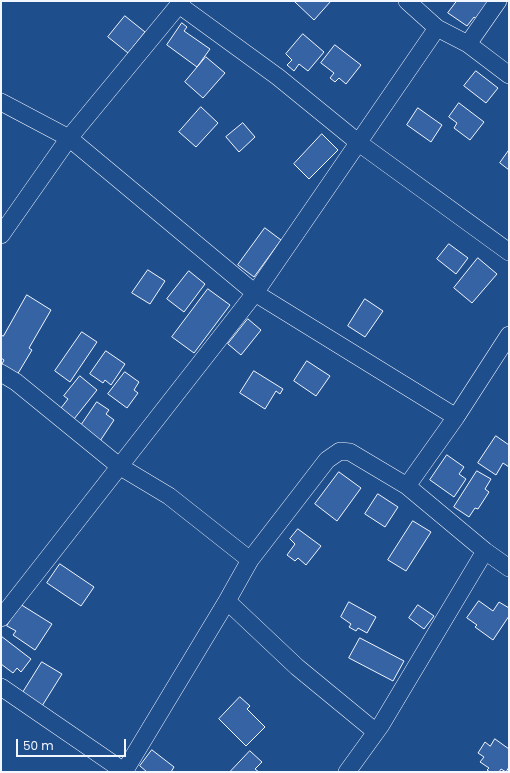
<!DOCTYPE html>
<html>
<head>
<meta charset="utf-8">
<style>
	body { margin:0 }
	#map { position:relative; width:510px; height:773px; overflow:hidden; background:#1f4e8c; font-family:Poppins,sans-serif }
	canvas { display:block }
	.frame { position:absolute; inset:0; border:2px solid #f2f6ff; pointer-events:none }
	.scale { position:absolute; left:16px; top:739px; width:110px; height:18px; box-sizing:border-box; border:2px solid #f2f6ff; border-top:0; padding-left:5px; font-size:12px; line-height:14px; white-space:nowrap; color:#f2f6ff; -webkit-text-stroke:3px #1f4e8c; paint-order:stroke }
</style>
</head>
<body>
<div id="map">
<canvas width="510" height="773"></canvas>
<div class="frame"></div>
<div class="scale">50 m</div>
</div>
<script>
const ctx = document.querySelector('canvas').getContext('2d');
ctx.lineJoin = 'round';
function fill(path, color) {
  ctx.fillStyle = color;
  ctx.fill(path, 'evenodd');
}
function stroke(path, color, width, dash) {
  ctx.strokeStyle = color;
  ctx.lineWidth = width;
  ctx.lineCap = dash ? 'butt' : 'round';
  ctx.setLineDash(dash || []);
  ctx.stroke(path);
}
const building = new Path2D(`
	M296 1H331L314 20 295 2Z
	M457 1H487L491 4 479 21 474 17 467 26 448 13Z
	M125 16 145 32 128 53 108 37Z
	M182 23 187 27 184 31 210 49 197 67 167 45Z
	M303 34 324 52 308 71 299 64 294 71 287 65 292 60 286 54Z
	M335 45 361 65 346 84 339 78 335 82 330 78 334 73 321 63Z
	M206 57 225 73 203 98 185 82Z
	M476 71 498 88 486 103 464 86Z
	M459 103 484 122 470 140 454 128 457 123 449 117Z
	M201 107 218 123 196 147 179 132Z
	M418 108 442 125 431 142 407 125Z
	M243 123 255 137 239 152 226 137Z
	M322 134 338 150 309 179 294 164Z
	M509 150V170L500 163Z
	M265 228 281 240 254 277 238 265Z
	M449 244 468 258 456 274 437 259Z
	M478 258 497 274 472 303 454 288Z
	M148 270 165 281 150 304 132 293Z
	M189 271 205 284 184 312 167 299Z
	M208 289 230 305 194 353 172 337Z
	M27 295 51 310 29 348 32 350 17 375 1 366 4 360 1 358V335L3 336Z
	M365 299 383 311 365 337 348 326Z
	M248 319 261 330 241 355 228 344Z
	M82 332 97 342 70 382 55 371Z
	M106 351 125 364 111 385 105 380 103 383 90 374Z
	M307 361 330 376 316 396 294 381Z
	M254 371 283 389 280 394 276 391 265 409 240 393Z
	M125 372 139 382 134 390 138 393 127 408 108 394Z
	M80 376 97 390 74 419 61 408 68 399 64 396Z
	M97 402 109 410 106 414 114 420 100 441 80 427Z
	M496 436 509 445V467L503 463 496 475 478 463Z
	M447 455 464 467 459 474 466 479 454 497 430 480Z
	M477 471 491 479 485 489 489 492 478 509 475 508 469 517 454 507Z
	M339 472 361 488 337 521 315 504Z
	M378 494 398 507 385 527 365 514Z
	M413 521 431 532 406 571 388 560Z
	M298 529 321 546 306 565 298 558 295 561 287 555 295 544 290 539Z
	M60 564 94 587 81 606 47 583Z
	M479 601 493 611 499 602 509 608V616L493 640 475 627 477 625 467 618Z
	M349 602 376 617 367 633 358 628 356 631 349 627 351 624 341 617Z
	M20 604 52 624 35 650 13 635 16 631 7 626Z
	M418 605 434 616 424 629 409 618Z
	M1 636 31 659 21 672 17 668 13 673 1 664Z
	M360 638 404 661 393 681 349 658Z
	M42 662 62 674 42 706 22 694Z
	M240 697 250 706 247 709 265 727 246 746 219 719Z
	M495 739 509 749V767L506 772 501 769 499 772H490L487 770 489 768 480 762 484 757 478 753 485 742 490 746Z
	M152 750 174 767 171 772H147L140 766Z
	M250 751 262 762 255 769 259 772H230Z`);
fill(building, '#3563a3');
stroke(building, '#f2f6ff', 1);
const minor = new Path2D(`
	M407 1 437 28 468 44 509 75
	M179 5 278 77 359 143 509 252
	M468 44 498 1
	M1 102 69 138 255 293 456 417
	M1 235 69 138 182 1
	M1 373 16 382 119 466 169 496 250 560
	M407 486 456 417 509 335
	M227 601 297 667 376 732
	M1 618 255 293 437 28
	M1 687 125 772
	M124 772 227 601 250 560 327 460 340 451 350 452 407 486 485 551 509 568
	M347 772 381 725 485 551`);
stroke(minor, '#f2f6ff', 18);
stroke(minor, '#1f4e8c', 17);
</script>
</body>
</html>
